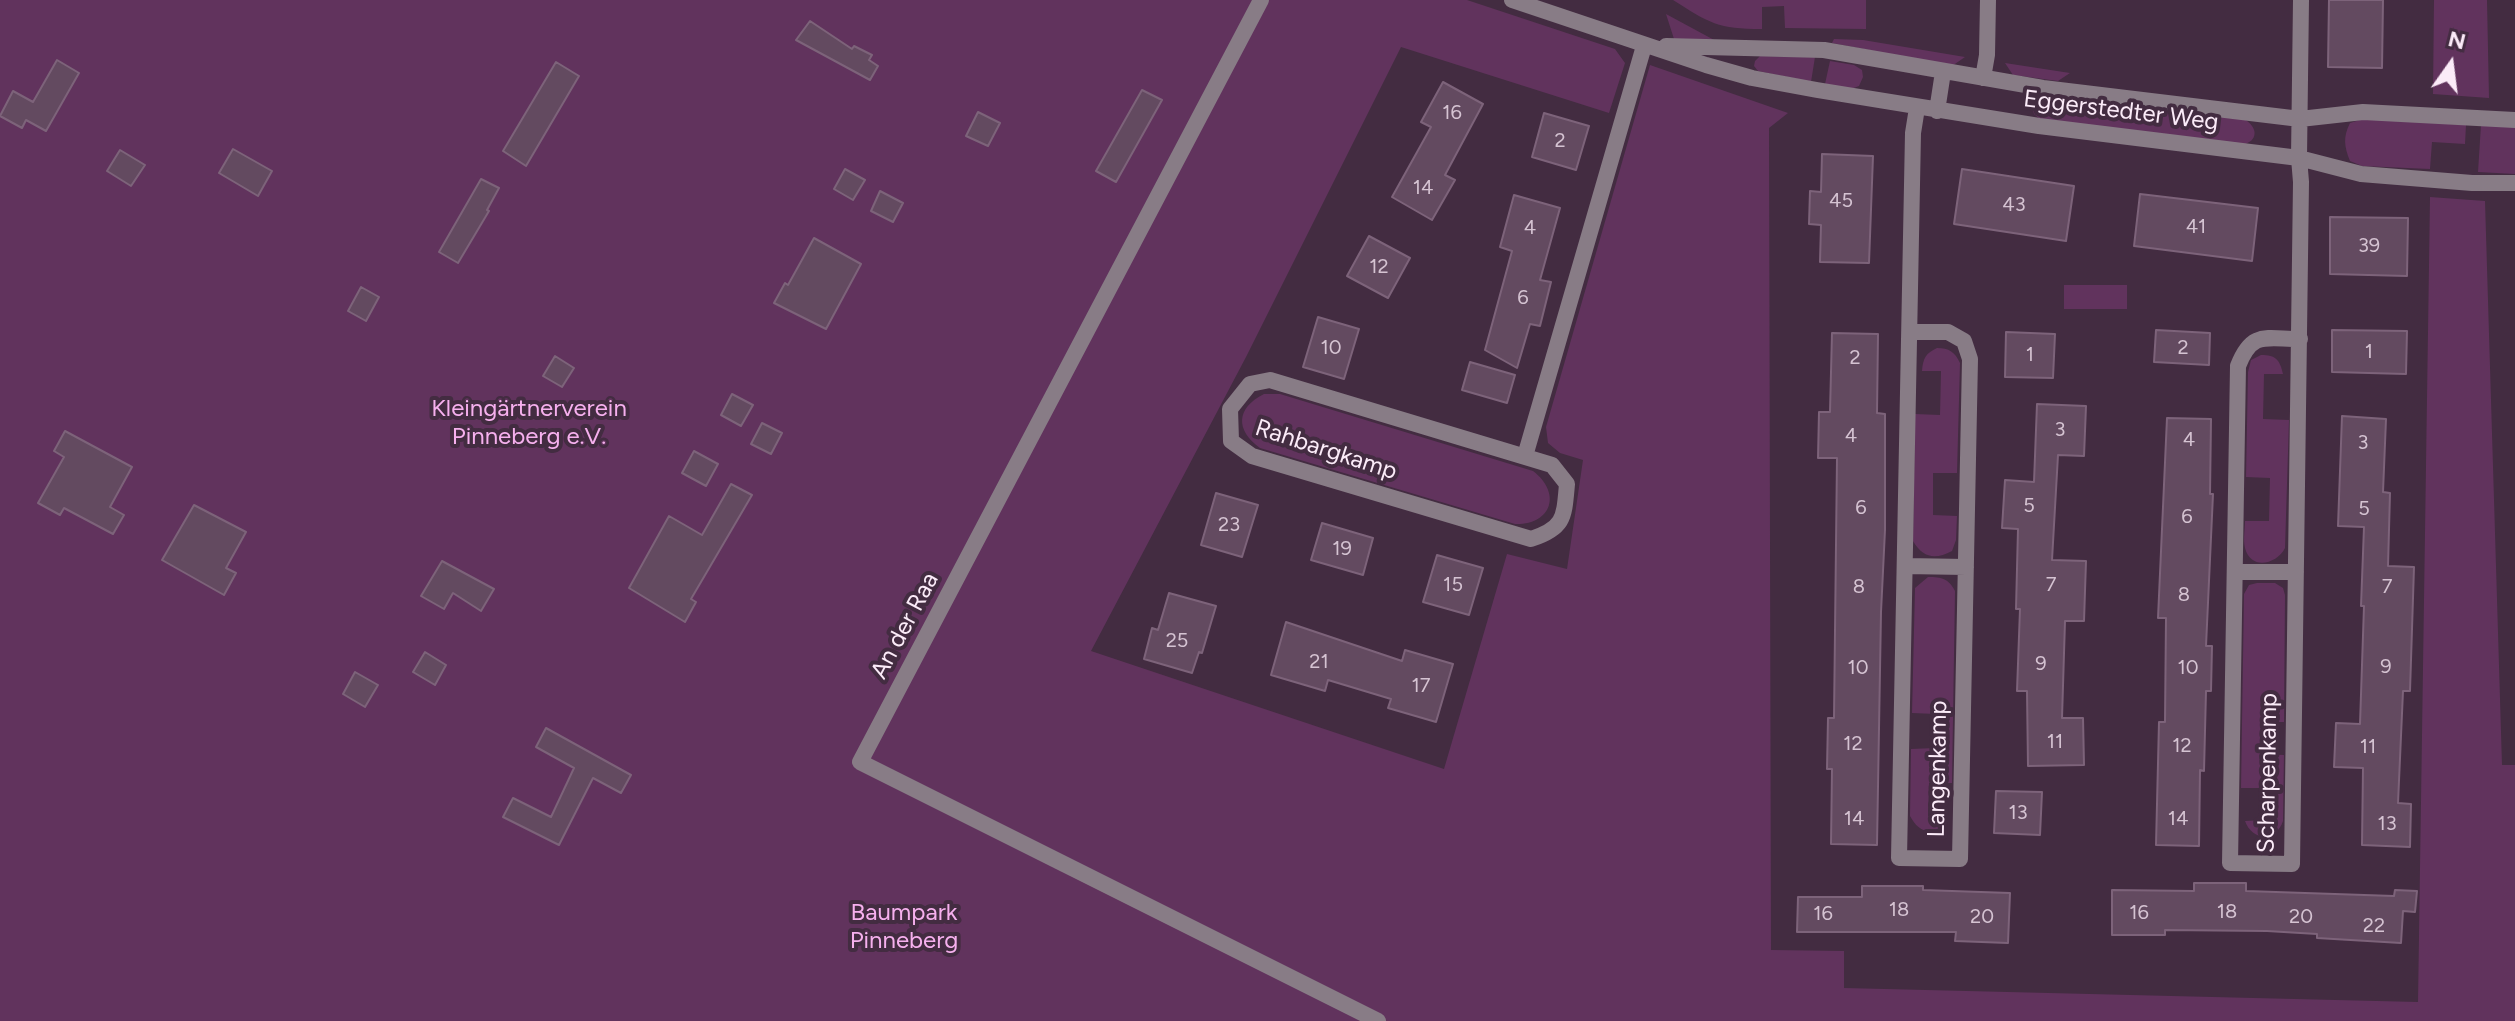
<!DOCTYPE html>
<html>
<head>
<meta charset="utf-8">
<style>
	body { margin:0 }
	#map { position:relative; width:2515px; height:1021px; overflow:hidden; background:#432c41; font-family:Figtree,sans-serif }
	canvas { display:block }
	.north { position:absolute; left:2411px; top:24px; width:80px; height:80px; -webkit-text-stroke:6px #432c41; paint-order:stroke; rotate:14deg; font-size:22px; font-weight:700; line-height:32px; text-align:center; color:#fbebf8 }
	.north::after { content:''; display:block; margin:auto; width:28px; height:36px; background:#fbebf8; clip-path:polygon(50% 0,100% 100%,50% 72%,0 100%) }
</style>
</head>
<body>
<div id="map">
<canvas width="2515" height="1021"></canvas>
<div class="north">N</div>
</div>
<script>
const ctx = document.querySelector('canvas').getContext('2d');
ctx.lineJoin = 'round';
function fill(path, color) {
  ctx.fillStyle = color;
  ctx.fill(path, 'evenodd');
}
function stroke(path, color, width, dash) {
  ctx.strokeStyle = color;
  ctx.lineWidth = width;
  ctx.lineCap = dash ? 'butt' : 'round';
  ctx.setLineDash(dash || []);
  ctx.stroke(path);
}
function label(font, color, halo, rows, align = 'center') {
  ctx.font = font + ' Figtree,sans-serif';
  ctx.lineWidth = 8;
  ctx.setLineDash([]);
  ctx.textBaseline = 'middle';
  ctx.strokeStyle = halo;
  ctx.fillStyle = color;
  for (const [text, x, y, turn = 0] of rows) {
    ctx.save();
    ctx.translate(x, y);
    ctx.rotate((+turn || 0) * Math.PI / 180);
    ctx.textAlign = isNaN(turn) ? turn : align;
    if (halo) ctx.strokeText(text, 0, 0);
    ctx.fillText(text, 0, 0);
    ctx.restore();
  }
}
fill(new Path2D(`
	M0 0H1467L1615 49 1625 63 1609 113 1401 47 1246 357 1091 651 1444 769 1507 554 1567 569 1583 460 1560 453 1548 443 1546 427 1650 65 1788 113 1769 128 1771 950 1844 951V988L2418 1002 2430 197 2485 201 2502 765H2515V1021H0Z
	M1673 0H1866V29L1785 28 1784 6 1762 7V29C1718 29 1709 23 1673 0Z
	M2434 0H2487L2489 98 2433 94Z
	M1666 14 1716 41 1674 39Z
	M1834 39 1863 40 1965 57 1952 66 1832 43Z
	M1760 56 1815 57 1811 82 1758 71 1754 66 1755 61Z
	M1830 61 1854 65 1862 70 1863 77 1859 86 1851 89 1825 84Z
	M2005 63 2070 73 2058 81 2013 75Z
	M2043 95 2244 119C2258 127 2259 141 2242 145L2041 120 2034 114 2032 106 2036 99Z
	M2363 119 2466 125 2465 144 2432 142 2430 169 2362 166 2350 161C2344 146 2343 137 2350 123Z
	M2481 125 2515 126V174L2478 172Z
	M2064 285H2127V309H2064Z
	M1937 348C1949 348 1955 352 1960 363L1957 473H1933V515L1957 516 1956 540 1952 551C1935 560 1923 558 1913 541L1915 414 1940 415 1941 371H1922C1923 358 1926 353 1937 348Z
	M2261 355C2276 355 2280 360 2283 374H2264L2263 419 2289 420 2285 548C2277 564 2251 571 2245 548 2243 540 2245 529 2245 521H2269L2270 478 2246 477 2248 372 2251 360Z
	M1264 394H1280L1533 471C1562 493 1552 525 1515 524L1260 448C1235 430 1236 408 1264 394Z
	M1928 577C1942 577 1949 579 1955 591L1952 783H1929L1928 816H1946L1944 825C1929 836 1918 831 1910 816L1911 749 1935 748 1936 714 1912 713 1915 588Z
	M2257 583H2275L2283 588 2285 595 2284 722H2261L2260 754 2284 755 2283 821C2276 842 2252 841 2245 821L2265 820 2264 788H2241L2244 594 2249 585Z`), '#61335d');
const building = new Path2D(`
	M2329 0H2383L2382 68 2328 67Z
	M810 21 852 49 854 46 872 55 869 60 878 66 870 80 796 40Z
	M57 60 79 73 46 131 26 120 22 128 0 116 13 91 33 102Z
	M556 62 579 76 526 166 503 151Z
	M1443 82 1483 104 1445 175 1455 180 1432 220 1392 197 1431 127 1421 122Z
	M1142 90 1162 100 1116 182 1096 171Z
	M978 112 1000 123 988 146 966 136Z
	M1544 113 1589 126 1576 170 1532 157Z
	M233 149 272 171 258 196 219 173Z
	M120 150 145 165 131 186 107 171Z
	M1822 154 1873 156 1869 263 1820 262 1821 225 1809 224 1810 191 1821 192Z
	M845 169 865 180 853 200 834 189Z
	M1962 169 2074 186 2066 241 1954 224Z
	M481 179 499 188 487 210 489 211 458 263 439 252Z
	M880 191 903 203 893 222 871 211Z
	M2140 194 2258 208 2252 261 2134 246Z
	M1514 195 1560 208 1540 280 1551 282 1540 326 1530 324 1517 368 1485 350 1512 251 1500 247Z
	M2330 217 2408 218 2407 276 2330 274Z
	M1369 236 1410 258 1388 298 1347 276Z
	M814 238 861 264 826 329 774 303 785 283 788 285Z
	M361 287 379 297 366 321 348 311Z
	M1318 317 1359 329 1344 379 1303 367Z
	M2156 330 2210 333 2209 365 2154 362Z
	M2332 330 2407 331 2406 374 2332 372Z
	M2006 332 2055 334 2053 378 2005 377Z
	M1832 333 1878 334 1877 413 1885 414V530L1881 612 1877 845 1831 844 1832 769H1827L1828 718H1834L1837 458H1818L1819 412H1830Z
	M555 356 574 368 562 387 543 376Z
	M1470 362 1515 375 1507 403 1462 390Z
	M732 394 753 405 741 426 721 415Z
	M2037 404 2086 406 2084 456 2058 455 2052 560 2086 561 2084 621H2065L2062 718H2083L2084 765 2028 766 2027 691H2017L2020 609H2016L2018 529 2002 528 2005 480 2034 482Z
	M2342 416 2386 419 2383 492 2390 493 2388 566 2414 567 2410 691H2403L2398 803 2411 804 2410 847 2362 845 2363 768 2334 767 2336 723 2360 724 2364 606H2361L2364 527 2338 526Z
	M2167 418 2211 419 2210 494H2213L2206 646H2212L2211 691H2206L2204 771 2200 770 2199 846 2156 845 2159 722H2165L2166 618H2158Z
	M762 423 782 433 771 454 751 444Z
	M65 431 132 467 110 507 124 515 113 534 64 508 60 515 38 503 64 457 54 451Z
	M694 451 718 464 706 486 682 473Z
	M731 484 752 495 691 599 696 602 685 622 629 588 669 516 702 535Z
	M1216 493 1258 505 1242 557 1201 545Z
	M194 505 246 532 226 568 236 573 224 595 162 560Z
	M1322 523 1373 538 1363 575 1311 560Z
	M1437 555 1483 568 1469 615 1423 602Z
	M442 561 494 589 481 611 453 593 444 609 421 596Z
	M1169 593 1216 606 1202 653 1199 652 1192 673 1144 659 1152 628 1158 630Z
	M1286 622 1402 661 1405 650 1453 664 1436 722 1388 708 1391 699 1328 680 1325 691 1271 675Z
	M425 652 446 665 435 685 413 672Z
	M355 672 378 685 365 707 343 694Z
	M546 728 631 775 621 793 593 778 559 845 503 817 513 798 551 817 574 768 536 747Z
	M1996 791 2042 792 2040 835 1994 833Z
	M2194 883H2246V891L2394 896 2395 890 2417 891 2415 912 2403 911 2401 943 2317 938V934L2267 931 2165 930V935H2112V890L2194 891Z
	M1862 886H1923V890L2010 893 2008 943 1955 941 1956 932H1797L1798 897H1862Z`);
fill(building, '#634a60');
stroke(building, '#7d637a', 2);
stroke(new Path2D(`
	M1261 0 860 762 1378 1021
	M1512 0 1706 65 1752 78 1817 90 2039 126 2299 158 2361 174 2472 183H2515
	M1666 46 1824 50 2043 88 2300 119 2363 112 2515 120
	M1983 78 1987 55 1988 0
	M1937 111 1943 72
	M1910 332H1948L1964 341 1970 359 1960 859 1899 858 1913 133 1917 108
	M2300 339C2266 339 2252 330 2238 366L2230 863 2292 864 2301 182 2299 158 2301 0
	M1270 380 1552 465 1567 484C1564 517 1565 528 1531 539L1252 456 1231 441 1230 409 1250 384Z
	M1525 456 1644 46
	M1905 566 1966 567
	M2235 572H2296`), '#887c86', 16);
label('20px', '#d5c3d2', null, [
	["16",1452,113],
	["2",1560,141],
	["14",1423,188],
	["45",1841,201],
	["43",2014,205],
	["41",2196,227],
	["4",1530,228],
	["39",2369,246],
	["12",1379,267],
	["6",1523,298],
	["10",1331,348],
	["2",2183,348],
	["1",2369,352],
	["1",2030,355],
	["2",1855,358],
	["3",2060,430],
	["4",1851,436],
	["4",2189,440],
	["3",2363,443],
	["5",2029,506],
	["6",1861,508],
	["5",2364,509],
	["6",2187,517],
	["23",1229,525],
	["19",1342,549],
	["15",1453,585],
	["7",2051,585],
	["8",1859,587],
	["7",2387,587],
	["8",2184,595],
	["25",1177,641],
	["21",1319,662],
	["9",2041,664],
	["9",2386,667],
	["10",1858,668],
	["10",2188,668],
	["17",1421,686],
	["11",2055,742],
	["12",1853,744],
	["12",2182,746],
	["11",2368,747],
	["13",2018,813],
	["14",1854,819],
	["14",2178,819],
	["13",2387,824],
	["18",1899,910],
	["18",2227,912],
	["16",2139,913],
	["16",1823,914],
	["20",1982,917],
	["20",2301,917],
	["22",2374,926]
]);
label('24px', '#fbebf8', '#432c41', [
	["Eggerstedter Weg",2121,111,7],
	["Rahbargkamp",1326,450,18],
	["An der Raa",905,626,-62],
	["Langenkamp",1938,769,-89],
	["Scharpenkamp",2268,773,-89]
]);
label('24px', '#f6b0ee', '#432c41', [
	["Kleingärtnerverein",529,409],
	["Pinneberg e.V.",529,437],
	["Baumpark",904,913],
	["Pinneberg",904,941]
]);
</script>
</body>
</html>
